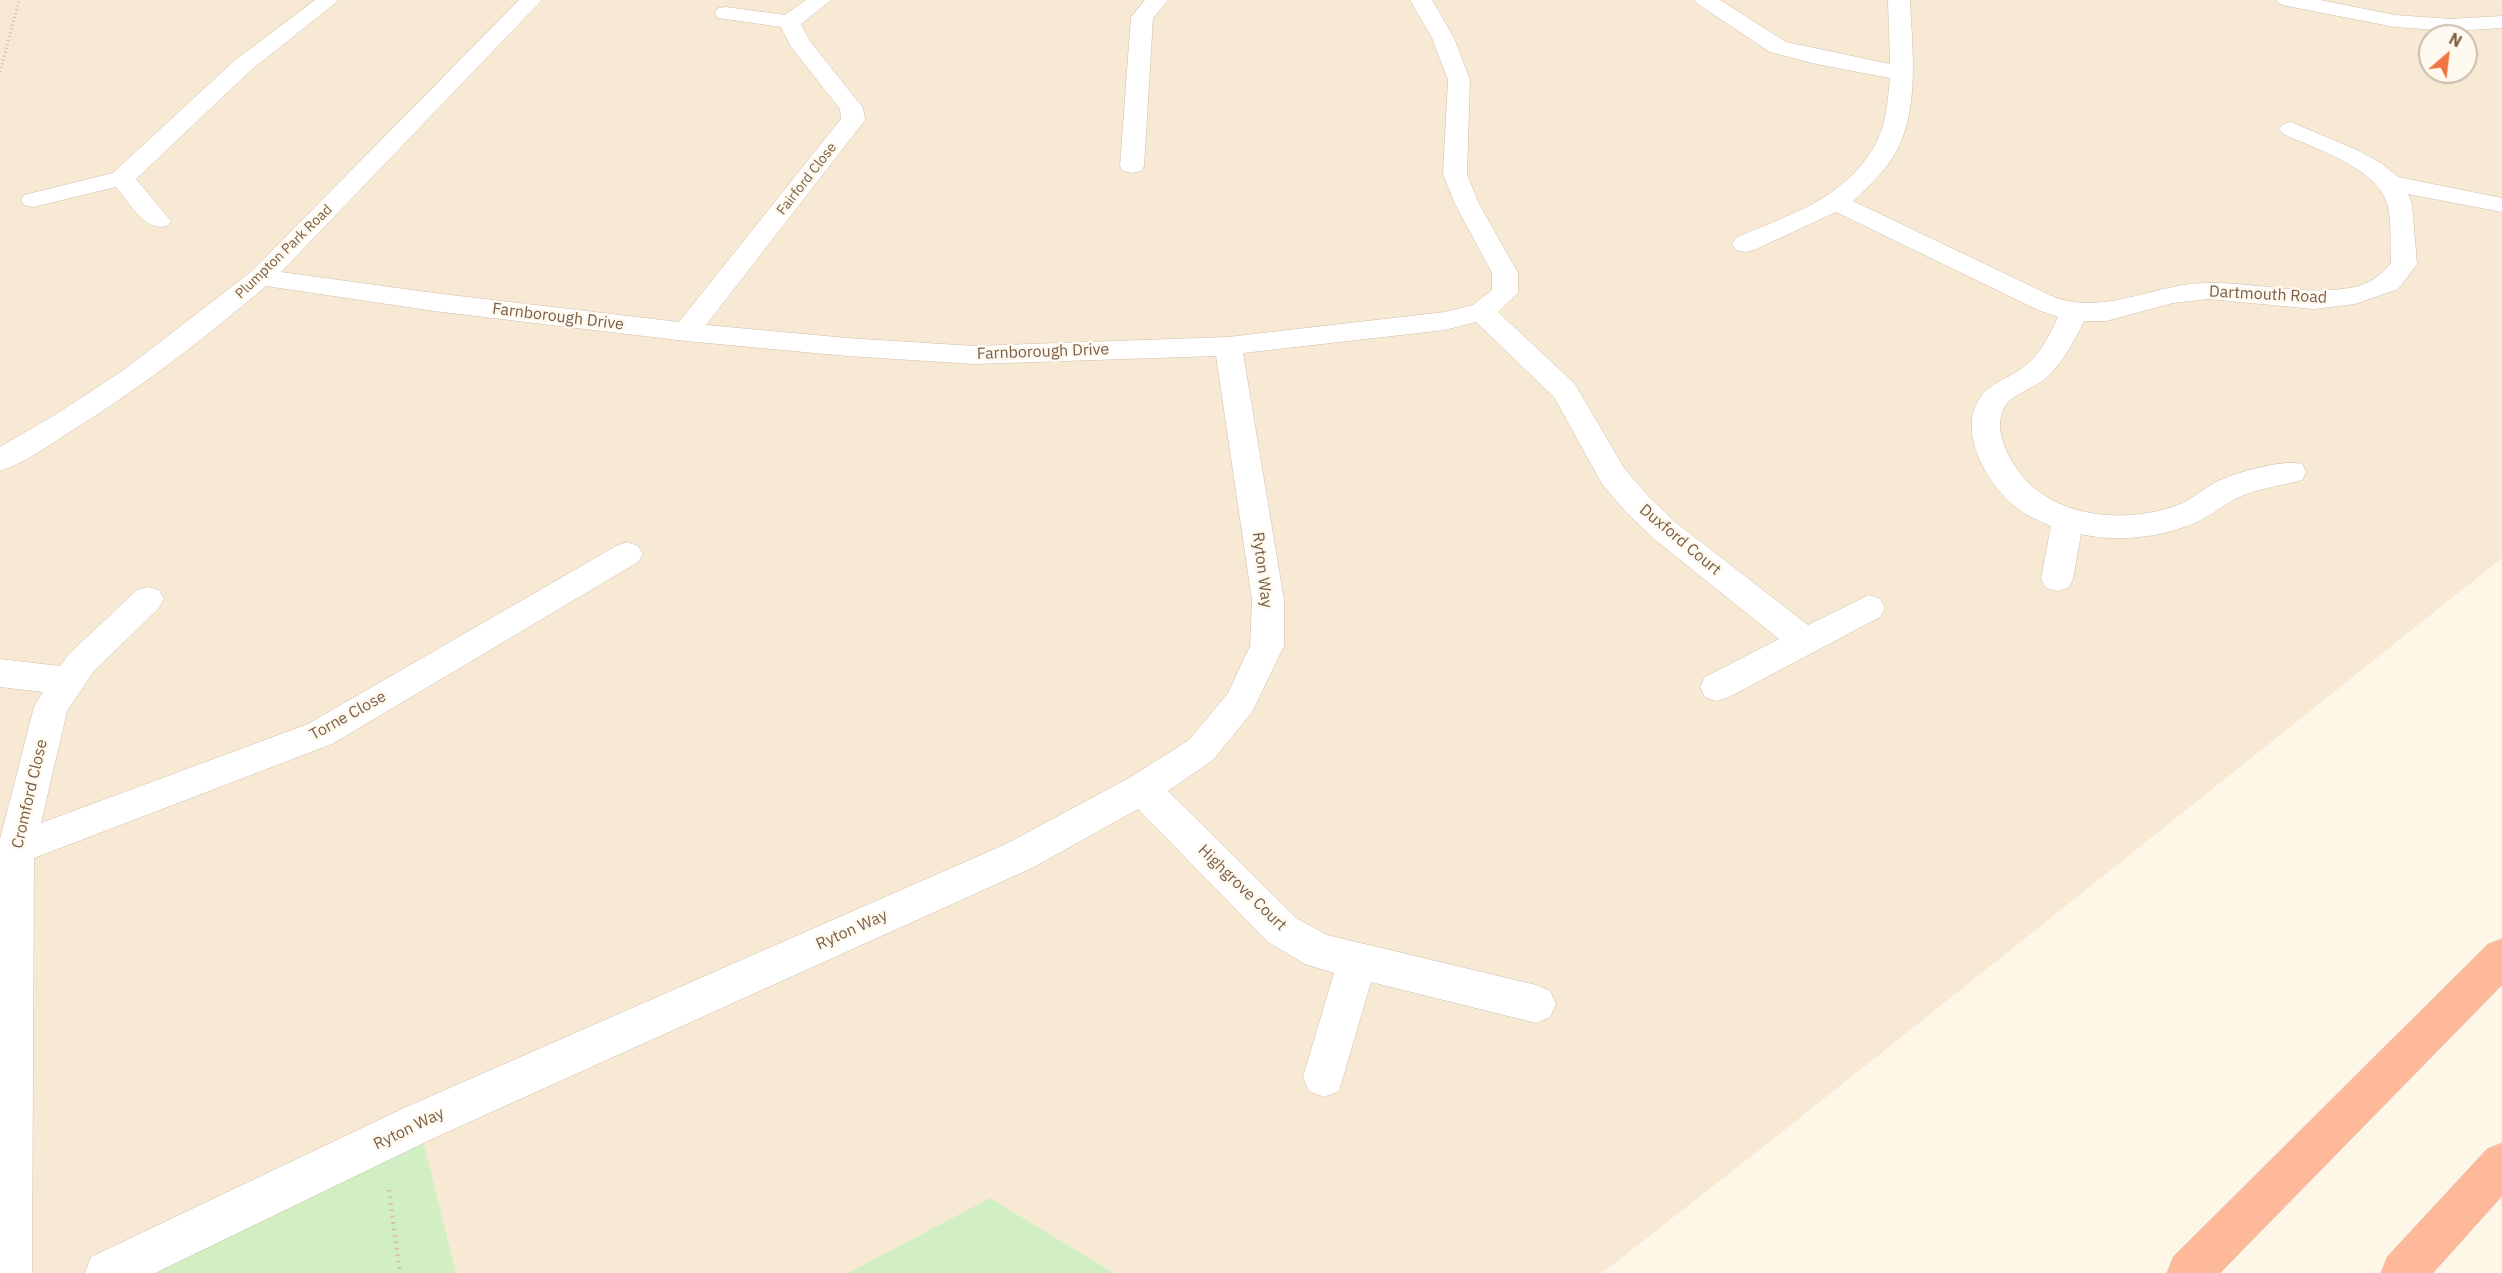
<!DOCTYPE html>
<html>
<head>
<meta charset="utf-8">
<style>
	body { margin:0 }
	#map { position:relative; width:2502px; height:1273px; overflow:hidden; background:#fef6e7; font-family:"IBM Plex Sans",sans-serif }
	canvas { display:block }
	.north { position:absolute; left:2418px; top:24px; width:60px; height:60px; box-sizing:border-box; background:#fffaef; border:2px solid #cabbac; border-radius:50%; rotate:28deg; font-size:16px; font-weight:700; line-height:24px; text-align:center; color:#7b5d48 }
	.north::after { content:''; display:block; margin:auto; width:21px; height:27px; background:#f27442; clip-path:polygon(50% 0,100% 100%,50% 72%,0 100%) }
</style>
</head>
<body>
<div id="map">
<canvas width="2502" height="1273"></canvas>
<div class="north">N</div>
</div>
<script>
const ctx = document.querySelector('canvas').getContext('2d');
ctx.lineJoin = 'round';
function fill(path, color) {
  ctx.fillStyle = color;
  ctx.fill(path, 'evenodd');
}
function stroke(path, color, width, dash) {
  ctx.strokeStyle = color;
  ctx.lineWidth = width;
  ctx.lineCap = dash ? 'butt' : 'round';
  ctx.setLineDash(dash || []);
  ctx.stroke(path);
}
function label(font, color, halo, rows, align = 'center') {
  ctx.font = font + ' "IBM Plex Sans",sans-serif';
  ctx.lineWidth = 5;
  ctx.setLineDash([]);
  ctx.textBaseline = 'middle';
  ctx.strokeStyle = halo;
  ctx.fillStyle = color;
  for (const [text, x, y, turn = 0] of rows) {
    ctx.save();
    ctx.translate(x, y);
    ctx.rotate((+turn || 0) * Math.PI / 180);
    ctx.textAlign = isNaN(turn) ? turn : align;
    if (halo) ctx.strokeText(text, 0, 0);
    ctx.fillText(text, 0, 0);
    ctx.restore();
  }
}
fill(new Path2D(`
	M0 0H2502V558L1772 1140 1602 1273H1114L990 1198 848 1273H456L419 1123 107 1273H0ZM2430 36H2466V72H2430Z`), '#f7e9d4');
fill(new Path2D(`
	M419 1123 456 1273H107Z
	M990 1198 1114 1273H848Z`), '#d2eec3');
const minor = new Path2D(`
	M315 0H339L250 71 136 179 171 221 167 226C144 232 130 203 116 187L33 207 24 205 21 200 24 195 113 173 234 61Z
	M519 0H542L281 272 434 293 679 322 841 119 840 109 791 47 781 27 726 19 718 18 715 13 718 8 726 7 785 15 806 0H831L801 24 809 40 863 108 865 120 706 325 847 338 974 346 1228 337 1445 312 1473 305 1492 290V273L1455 204 1443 174 1448 80 1432 38 1410 0H1432L1454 38 1470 80 1467 174 1479 204 1518 273V293L1498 312 1575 384 1624 468 1648 496 1675 522 1808 625 1869 595 1880 599 1885 608 1880 617 1729 697 1717 701 1705 697 1700 687 1705 677 1779 639 1653 538 1626 512 1602 484 1554 397 1476 322 1445 330 1243 353 1284 600V646L1252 712 1213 760 1168 791 1296 918 1327 935 1536 985 1550 991 1556 1004 1550 1017 1536 1023 1371 982 1339 1091 1324 1097 1309 1091 1303 1077 1334 973 1305 964 1268 942 1138 809 1032 868 434 1138 155 1273H85L91 1257 404 1108 1006 844 1129 778 1189 740 1228 693 1250 646 1252 600 1216 356 974 364 847 356 686 341 434 311 266 286C204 339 138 390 68 433 47 447 24 463 0 471V447L58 413 125 369 252 271Z
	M1145 0H1168L1153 18 1144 166 1141 171 1132 173 1123 171 1120 166 1131 17Z
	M1694 0H1720L1786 42 1890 64 1888 0H1910C1912 46 1919 101 1900 144 1890 166 1870 186 1853 201L2056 298C2109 315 2155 283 2208 283 2256 282 2302 296 2349 288 2368 285 2380 277 2391 263 2390 245 2392 221 2387 203 2377 168 2314 148 2283 134L2279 129 2283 124 2291 122 2359 151 2381 163 2398 177 2502 198V212L2408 194 2412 204 2417 264 2398 289 2355 304 2314 309 2208 299 2173 303 2106 321H2084C2074 341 2063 363 2046 378 2034 389 2009 394 2003 410 1995 428 2005 451 2015 466 2047 517 2121 525 2175 506 2191 501 2203 488 2218 481 2238 472 2282 459 2302 464L2306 472 2302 480C2281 486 2258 488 2239 497 2225 504 2213 514 2199 521 2166 537 2117 543 2081 534L2073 579 2068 588 2057 591 2046 588 2041 579 2051 526C2037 520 2023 514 2012 504 1986 480 1957 431 1980 398 1990 383 2007 379 2021 369 2039 357 2049 336 2058 317L2038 310 1836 212 1754 250 1745 252 1736 250 1732 244 1736 238C1790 214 1844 200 1875 145 1886 126 1888 99 1890 78L1816 64 1770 52 1698 4Z
	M2276 0H2320L2395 15 2451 19 2502 16V28L2451 31 2395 27 2287 6 2280 4Z
	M627 542 638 546 643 554 638 562 332 744 34 858 32 1273H0V839L34 707 43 692 0 687V659L60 666 70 653 137 590 148 587 159 590 164 599 159 608 94 671 67 711 41 823 308 724 616 546Z`);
const highway = new Path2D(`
	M2502 939V985L2220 1273H2167L2173 1257 2488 944Z
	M2502 1143V1196L2433 1273H2381L2387 1257 2487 1149Z`);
stroke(minor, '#d2bfab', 1);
stroke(highway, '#ddd5cf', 1);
stroke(new Path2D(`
	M0 72 19 0`), '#dcba9e', 3, [1, 3]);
stroke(new Path2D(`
	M389 1190 400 1273`), '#dcba9e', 4.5, [1.5, 5]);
fill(minor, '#fff');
fill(highway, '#fdb999');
label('14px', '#7b5d48', '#fffaef', [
	["Fairford Close",807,179,-52],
	["Plumpton Park Road",284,252,-44]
]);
label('16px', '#7b5d48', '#fffaef', [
	["Dartmouth Road",2268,295,3],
	["Farnborough Drive",558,317,7],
	["Farnborough Drive",1043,352,-2],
	["Duxford Court",1680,540,40],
	["Ryton Way",1262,570,83],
	["Torne Close",348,716,-29],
	["Cromford Close",30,794,-77],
	["Highgrove Court",1242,888,44],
	["Ryton Way",852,930,-24],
	["Ryton Way",409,1129,-26]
]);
</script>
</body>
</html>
